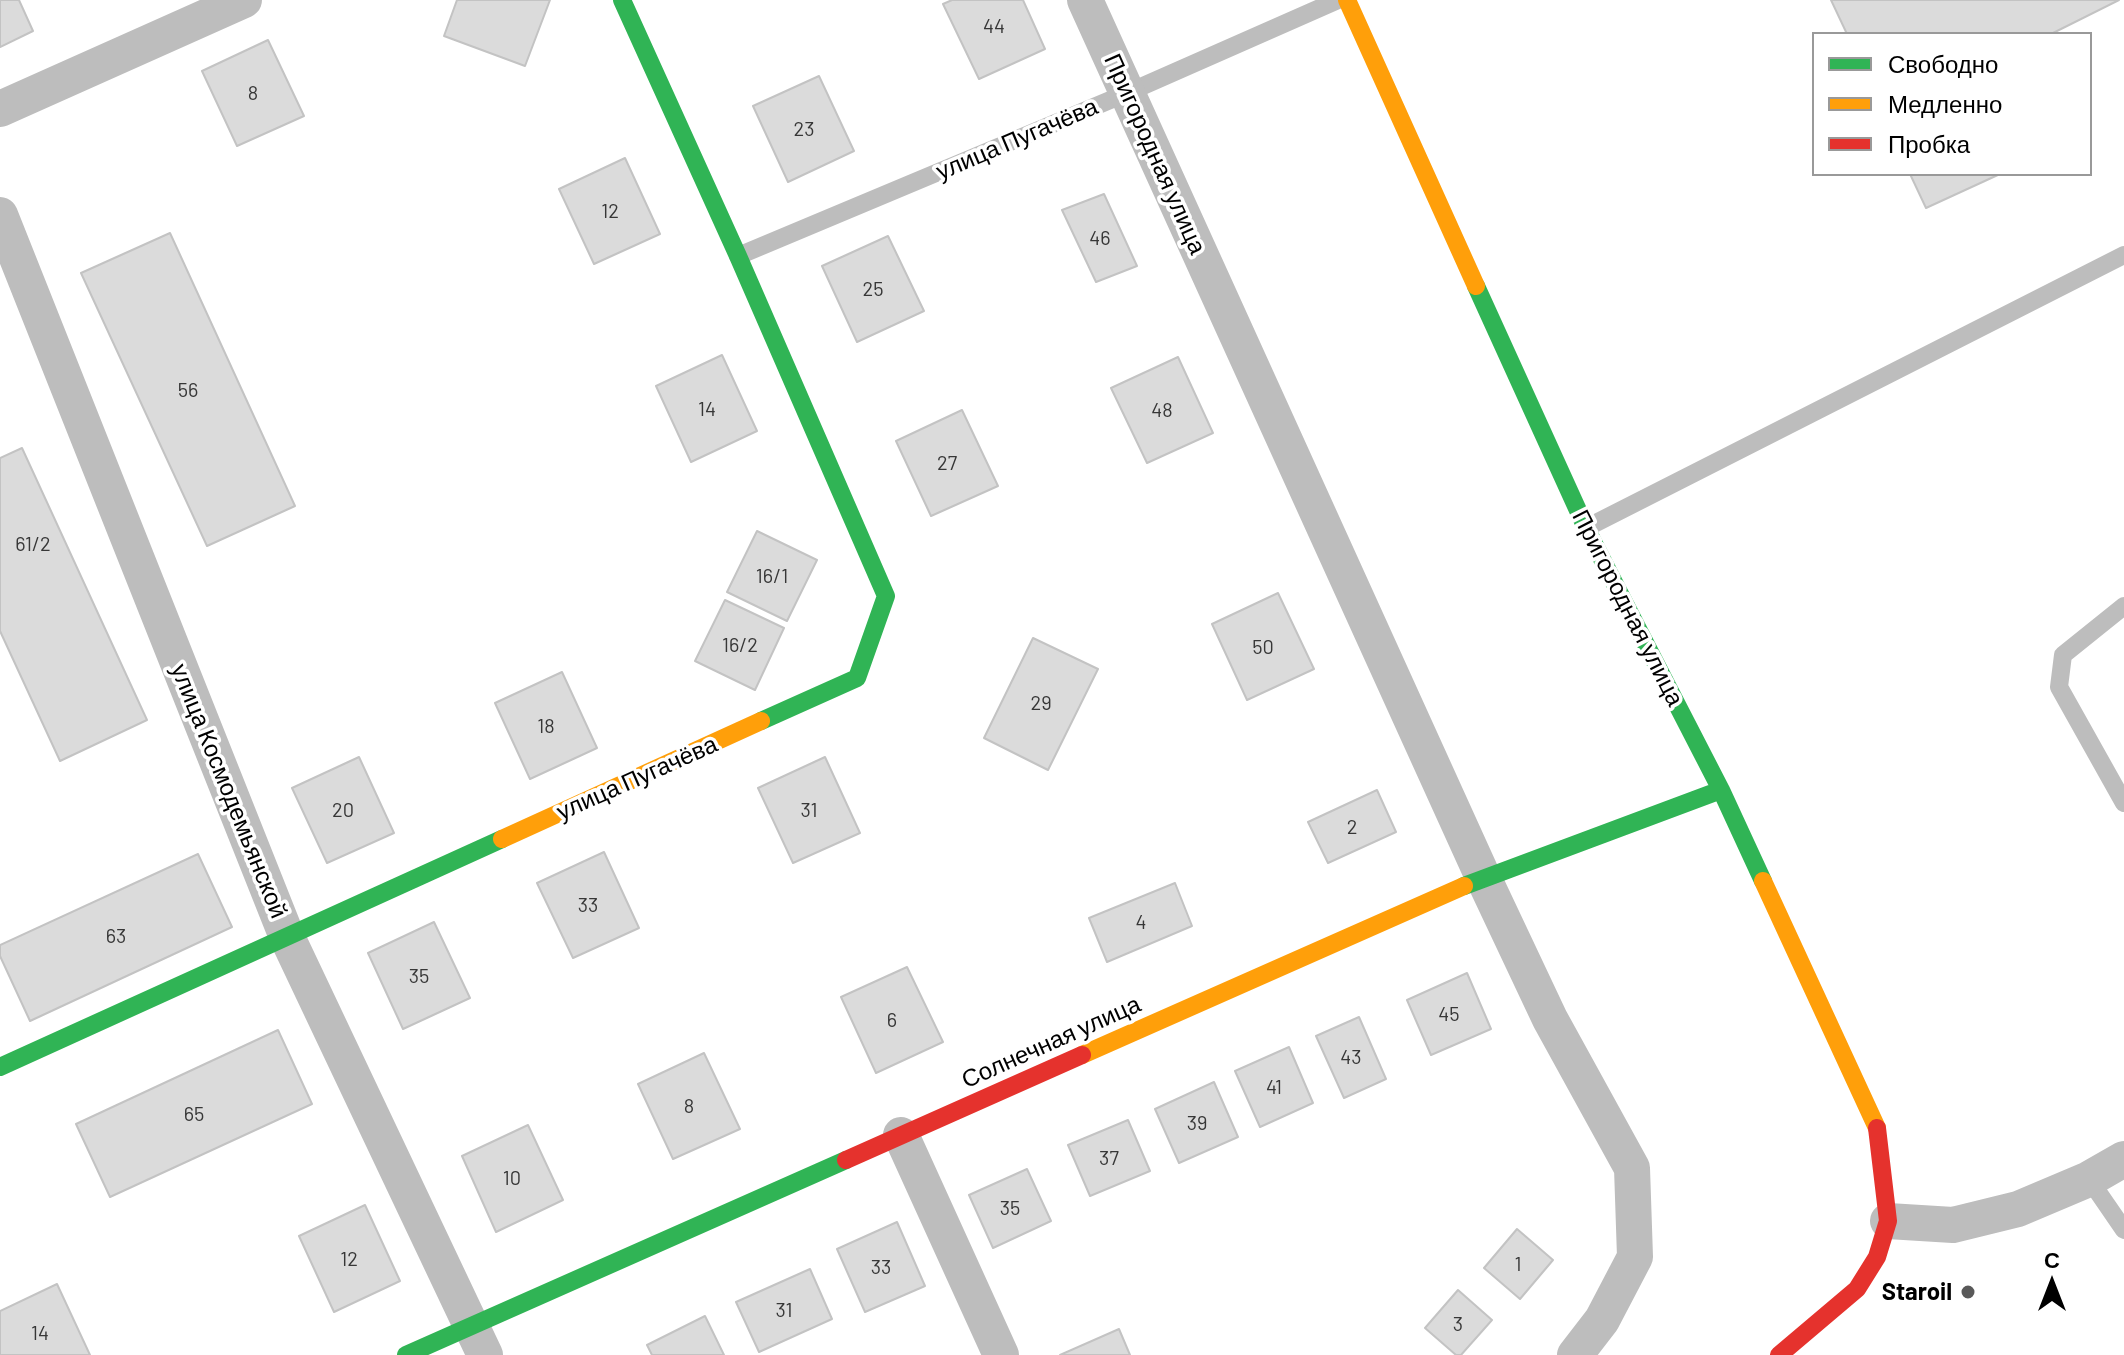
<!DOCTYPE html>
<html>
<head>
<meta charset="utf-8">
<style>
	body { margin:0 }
	#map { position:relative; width:2124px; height:1355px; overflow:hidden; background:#fff; font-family:Barlow,sans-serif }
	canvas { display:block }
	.legend { position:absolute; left:1812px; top:32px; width:280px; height:144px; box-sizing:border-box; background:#fff; border:2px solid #999; margin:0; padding:10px 14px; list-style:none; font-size:24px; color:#000 }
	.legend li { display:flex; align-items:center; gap:16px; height:40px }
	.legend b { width:40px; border:2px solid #999 }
	.north { position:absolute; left:2012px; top:1243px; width:80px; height:80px; -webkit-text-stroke:6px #fff; paint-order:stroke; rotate:0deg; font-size:22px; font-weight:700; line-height:32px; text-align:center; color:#000 }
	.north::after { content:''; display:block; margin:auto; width:28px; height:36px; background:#000; clip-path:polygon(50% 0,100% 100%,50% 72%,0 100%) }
</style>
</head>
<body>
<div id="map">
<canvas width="2124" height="1355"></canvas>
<ul class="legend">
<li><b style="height:10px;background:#30b455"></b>Свободно</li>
<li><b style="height:10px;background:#ff9f0a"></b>Медленно</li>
<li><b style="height:10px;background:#e5322d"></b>Пробка</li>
</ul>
<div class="north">С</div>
</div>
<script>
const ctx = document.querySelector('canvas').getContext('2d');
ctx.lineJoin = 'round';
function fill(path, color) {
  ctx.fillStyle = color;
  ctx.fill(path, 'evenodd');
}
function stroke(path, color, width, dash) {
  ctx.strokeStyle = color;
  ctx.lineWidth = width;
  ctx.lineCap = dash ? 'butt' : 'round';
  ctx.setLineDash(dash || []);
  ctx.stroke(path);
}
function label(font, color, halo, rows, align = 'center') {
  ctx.font = font + ' Barlow,sans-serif';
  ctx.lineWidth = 7;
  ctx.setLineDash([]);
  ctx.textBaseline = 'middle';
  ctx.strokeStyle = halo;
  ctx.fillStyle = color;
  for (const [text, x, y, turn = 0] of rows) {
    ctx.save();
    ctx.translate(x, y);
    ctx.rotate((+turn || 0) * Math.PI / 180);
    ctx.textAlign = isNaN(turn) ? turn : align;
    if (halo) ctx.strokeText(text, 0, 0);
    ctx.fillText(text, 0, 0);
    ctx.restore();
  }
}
const building = new Path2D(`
	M0 0H19L33 31 0 47Z
	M457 0H550L525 66 444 36Z
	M952 0H1023L1045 49 979 79 943 4Z
	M1831 0H2119L2051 34H1847Z
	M268 40 304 116 237 146 202 71Z
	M819 76 854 151 788 182 753 106Z
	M625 158 660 234 594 264 559 189Z
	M1910 174H2000L1926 208Z
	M1104 194 1137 266 1096 282 1062 210Z
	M170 233 295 506 207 546 81 273Z
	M888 236 924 311 857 342 822 266Z
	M722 355 757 431 691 462 656 386Z
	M1178 357 1213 433 1147 463 1111 388Z
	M962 410 998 486 931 516 896 441Z
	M22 448 147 720 60 761 0 631V458Z
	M757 531 817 560 787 621 727 592Z
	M1278 593 1314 669 1247 700 1212 624Z
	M725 600 784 628 755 690 695 661Z
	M1033 638 1098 669 1048 770 984 738Z
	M562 672 597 748 530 779 495 703Z
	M359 757 394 833 327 863 292 788Z
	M825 757 860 833 793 863 758 788Z
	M1377 790 1396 832 1328 863 1308 822Z
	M604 852 639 928 573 958 537 883Z
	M198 854 232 927 30 1021 0 956V945Z
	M1175 883 1192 926 1107 962 1089 918Z
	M434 922 470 998 403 1029 368 953Z
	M907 967 943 1042 876 1073 841 997Z
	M1467 973 1491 1029 1431 1055 1407 1000Z
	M1359 1017 1386 1079 1344 1098 1316 1036Z
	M278 1030 312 1104 110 1197 76 1124Z
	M1289 1047 1313 1103 1260 1127 1235 1071Z
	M704 1053 740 1129 673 1159 638 1084Z
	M1214 1082 1238 1137 1179 1163 1155 1109Z
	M1128 1120 1150 1171 1090 1196 1068 1145Z
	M528 1125 563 1200 496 1232 462 1156Z
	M1027 1169 1051 1221 993 1248 969 1195Z
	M365 1205 400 1281 334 1312 299 1236Z
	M897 1222 925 1286 865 1312 837 1249Z
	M1517 1229 1553 1260 1520 1299 1484 1268Z
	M810 1269 832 1319 759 1352 736 1302Z
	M57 1284 90 1355H0V1311Z
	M1458 1290 1492 1320 1461 1355H1456L1425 1328Z
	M705 1316 724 1355H652L647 1345Z
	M1119 1329 1130 1355H1060Z`);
fill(building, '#dbdbdb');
stroke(building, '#c3c3c3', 2);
stroke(new Path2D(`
	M738 256 1127 93 1338 0
	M1586 528 2124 255
	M2124 606 2063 655 2059 687 2124 803
	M2089 1179 2124 1230`), '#bdbdbd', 18);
stroke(new Path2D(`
	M1085 0 1483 877 1550 1019 1632 1168 1635 1257 1602 1320 1575 1355
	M0 109 244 0
	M0 215 287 937 485 1355
	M901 1135 1001 1355
	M1888 1221 1953 1225 2018 1209 2089 1179 2124 1159`), '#bdbdbd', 36);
stroke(new Path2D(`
	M622 0 738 256 886 596 857 678 761 721
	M1476 286 1586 528 1721 790 1763 881
	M1464 886 1721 790
	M0 1067 502 839
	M406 1355 846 1160`), '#30b455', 18);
stroke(new Path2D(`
	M1347 0 1476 286
	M502 839 761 721
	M1763 881 1877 1128
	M1082 1055 1464 886`), '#ff9f0a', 18);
stroke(new Path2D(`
	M846 1160 1082 1055
	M1779 1355 1857 1289 1877 1257 1888 1221 1877 1128`), '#e5322d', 18);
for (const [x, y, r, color] of [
	[1968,1292,8,"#595959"]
]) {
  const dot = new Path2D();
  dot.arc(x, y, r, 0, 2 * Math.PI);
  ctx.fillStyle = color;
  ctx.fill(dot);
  stroke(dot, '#fff', 3);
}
label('20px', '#373737', null, [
	["44",994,26],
	["8",253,93],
	["23",804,129],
	["12",610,211],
	["46",1100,238],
	["25",873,289],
	["56",188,390],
	["14",707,409],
	["48",1162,410],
	["27",947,463],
	["61/2",33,544],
	["16/1",772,576],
	["16/2",740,645],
	["50",1263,647],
	["29",1041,703],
	["18",546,726],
	["20",343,810],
	["31",809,810],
	["2",1352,827],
	["33",588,905],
	["4",1141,922],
	["63",116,936],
	["35",419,976],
	["45",1449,1014],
	["6",892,1020],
	["43",1351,1057],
	["41",1274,1087],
	["8",689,1106],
	["65",194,1114],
	["39",1197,1123],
	["37",1109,1158],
	["10",512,1178],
	["35",1010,1208],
	["12",349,1259],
	["1",1518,1264],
	["33",881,1267],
	["31",784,1310],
	["3",1458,1324],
	["14",40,1333]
]);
label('24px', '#000', '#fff', [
	["улица Пугачёва",1017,139,-23],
	["Пригородная улица",1155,154,66],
	["Пригородная улица",1628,608,63],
	["улица Пугачёва",637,778,-24],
	["улица Космодемьянской",229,791,68],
	["Солнечная улица",1051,1042,-24]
]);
label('bold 24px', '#000', '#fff', [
	["Staroil",1952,1292]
], 'right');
</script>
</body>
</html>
